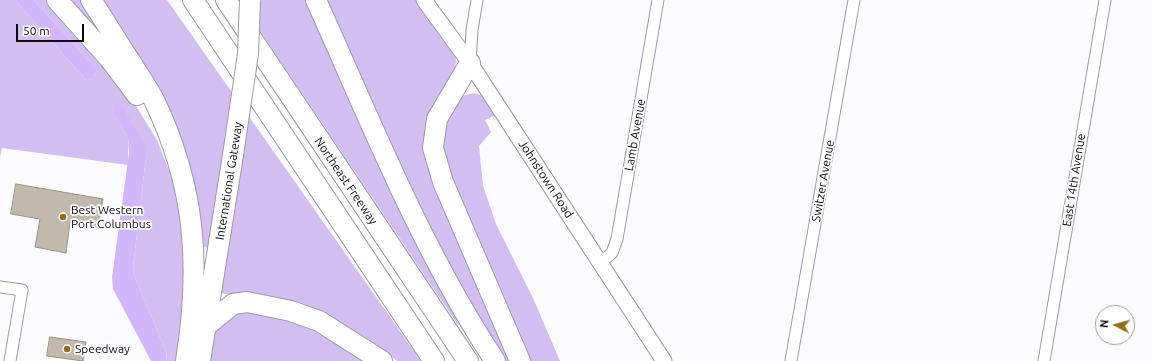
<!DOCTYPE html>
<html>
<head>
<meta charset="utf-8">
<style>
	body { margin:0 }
	#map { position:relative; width:1151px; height:361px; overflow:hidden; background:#fbfafd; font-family:Ubuntu,sans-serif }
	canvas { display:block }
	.north { position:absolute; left:1095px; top:305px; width:40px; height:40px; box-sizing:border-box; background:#fff; border:1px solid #9e9d9f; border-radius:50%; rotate:276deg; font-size:11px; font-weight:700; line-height:16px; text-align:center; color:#0d0b10 }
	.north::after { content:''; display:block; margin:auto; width:14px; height:18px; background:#936d16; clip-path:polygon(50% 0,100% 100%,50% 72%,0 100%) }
	.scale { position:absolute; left:16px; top:24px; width:68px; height:18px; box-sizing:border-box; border:2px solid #0d0b10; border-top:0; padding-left:5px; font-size:12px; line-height:14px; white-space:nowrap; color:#0d0b10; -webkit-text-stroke:3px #fff; paint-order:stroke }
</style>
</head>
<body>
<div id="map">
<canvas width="1151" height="361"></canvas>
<div class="north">N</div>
<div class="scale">50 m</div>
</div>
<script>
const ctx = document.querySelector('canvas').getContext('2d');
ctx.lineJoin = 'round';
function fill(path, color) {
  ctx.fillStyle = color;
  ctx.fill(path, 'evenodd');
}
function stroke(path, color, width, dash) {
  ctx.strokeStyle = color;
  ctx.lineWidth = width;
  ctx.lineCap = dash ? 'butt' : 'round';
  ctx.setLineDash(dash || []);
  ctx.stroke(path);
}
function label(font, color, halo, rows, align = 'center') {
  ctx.font = font + ' Ubuntu,sans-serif';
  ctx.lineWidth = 3.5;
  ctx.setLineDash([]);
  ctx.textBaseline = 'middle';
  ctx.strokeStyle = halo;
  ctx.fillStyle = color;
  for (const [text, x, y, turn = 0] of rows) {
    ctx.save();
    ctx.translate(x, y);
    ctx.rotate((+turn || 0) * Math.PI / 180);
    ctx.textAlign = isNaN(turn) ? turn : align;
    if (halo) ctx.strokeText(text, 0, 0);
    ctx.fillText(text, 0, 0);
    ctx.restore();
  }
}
fill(new Path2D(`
	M0 0H15L86 80 95 74V68L34 0H46L133 101 157 140 175 186 185 229 186 274 182 328 176 361H167L166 352 134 275 133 267 146 157 115 106V113L128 138V165L2 148 0 157Z
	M62 0H82L129 71Z
	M96 0H167L421 361H397L386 352 290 303 220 293 243 154 229 134 210 248 201 247 198 207Z
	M239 0H251L260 13 259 0H312L464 321 458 325Z
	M323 0H417L456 58 455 74 429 122 515 361H500L446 268Z
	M473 93 481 95 496 115 485 120 491 132 479 146 483 186 496 224 533 298 560 361H529L451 185 440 134 462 96Z
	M242 310 275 314 322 330 374 361H208L214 331 217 325Z`), '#d2bef1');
fill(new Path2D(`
	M15 0H34L96 69C95 75 93 78 86 80Z
	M119 104 122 106 144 144 146 157 133 267 134 275 166 352 167 361H151L113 289 112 277 129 153 128 138 115 114V106Z`), '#d1b6f9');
const building = new Path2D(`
	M16 184 103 199 98 227 70 222 66 253 35 247 40 219 11 214Z
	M50 337 86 342 83 361 47 356Z`);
fill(building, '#c1b9ab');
stroke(building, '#9a9285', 1);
const minor = new Path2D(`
	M470 63 472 30 477 0
	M600 263 612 253 617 239 658 0
	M0 287 22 290 10 361
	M791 361 854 0
	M1044 361 1105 0`);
const secondary = new Path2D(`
	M424 0 470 63 664 361`);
const motorway = new Path2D(`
	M57 0 109 58 137 95
	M91 0C105 21 118 43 132 64 139 76 148 88 154 100 196 187 201 267 186 361
	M193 0 434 361
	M226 0 468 361
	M316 0C371 122 421 249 495 361
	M470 63 437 119 433 148 443 182 520 361
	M206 326 233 304 247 302 291 311 319 321 382 361
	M200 361 233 155`);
stroke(minor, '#9e99a7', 13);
stroke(secondary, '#9e99a7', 17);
stroke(motorway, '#9e99a7', 22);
stroke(minor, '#fff', 11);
stroke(secondary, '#fff', 15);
stroke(motorway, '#fff', 20);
const motorwayBridge = new Path2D(`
	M233 155 248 54 250 0`);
stroke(motorwayBridge, '#9e99a7', 22, []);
stroke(motorwayBridge, '#fff', 20);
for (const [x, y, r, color] of [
	[63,217,4,"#936d16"],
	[67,349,4,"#936d16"]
]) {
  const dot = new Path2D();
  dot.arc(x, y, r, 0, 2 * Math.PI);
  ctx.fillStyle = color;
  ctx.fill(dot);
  stroke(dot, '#fff', 1.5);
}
label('12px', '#0d0b10', '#fff', [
	["Lamb Avenue",635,135,-80],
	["Johnstown Road",546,179,57],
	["East 14th Avenue",1074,180,-81],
	["International Gateway",229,181,-81],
	["Northeast Freeway",346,181,56],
	["Switzer Avenue",823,181,-80]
]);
label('12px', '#0d0b10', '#fff', [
	["Best Western",71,210],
	["Port Columbus",71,224],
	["Speedway",75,349]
], 'left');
</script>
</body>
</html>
